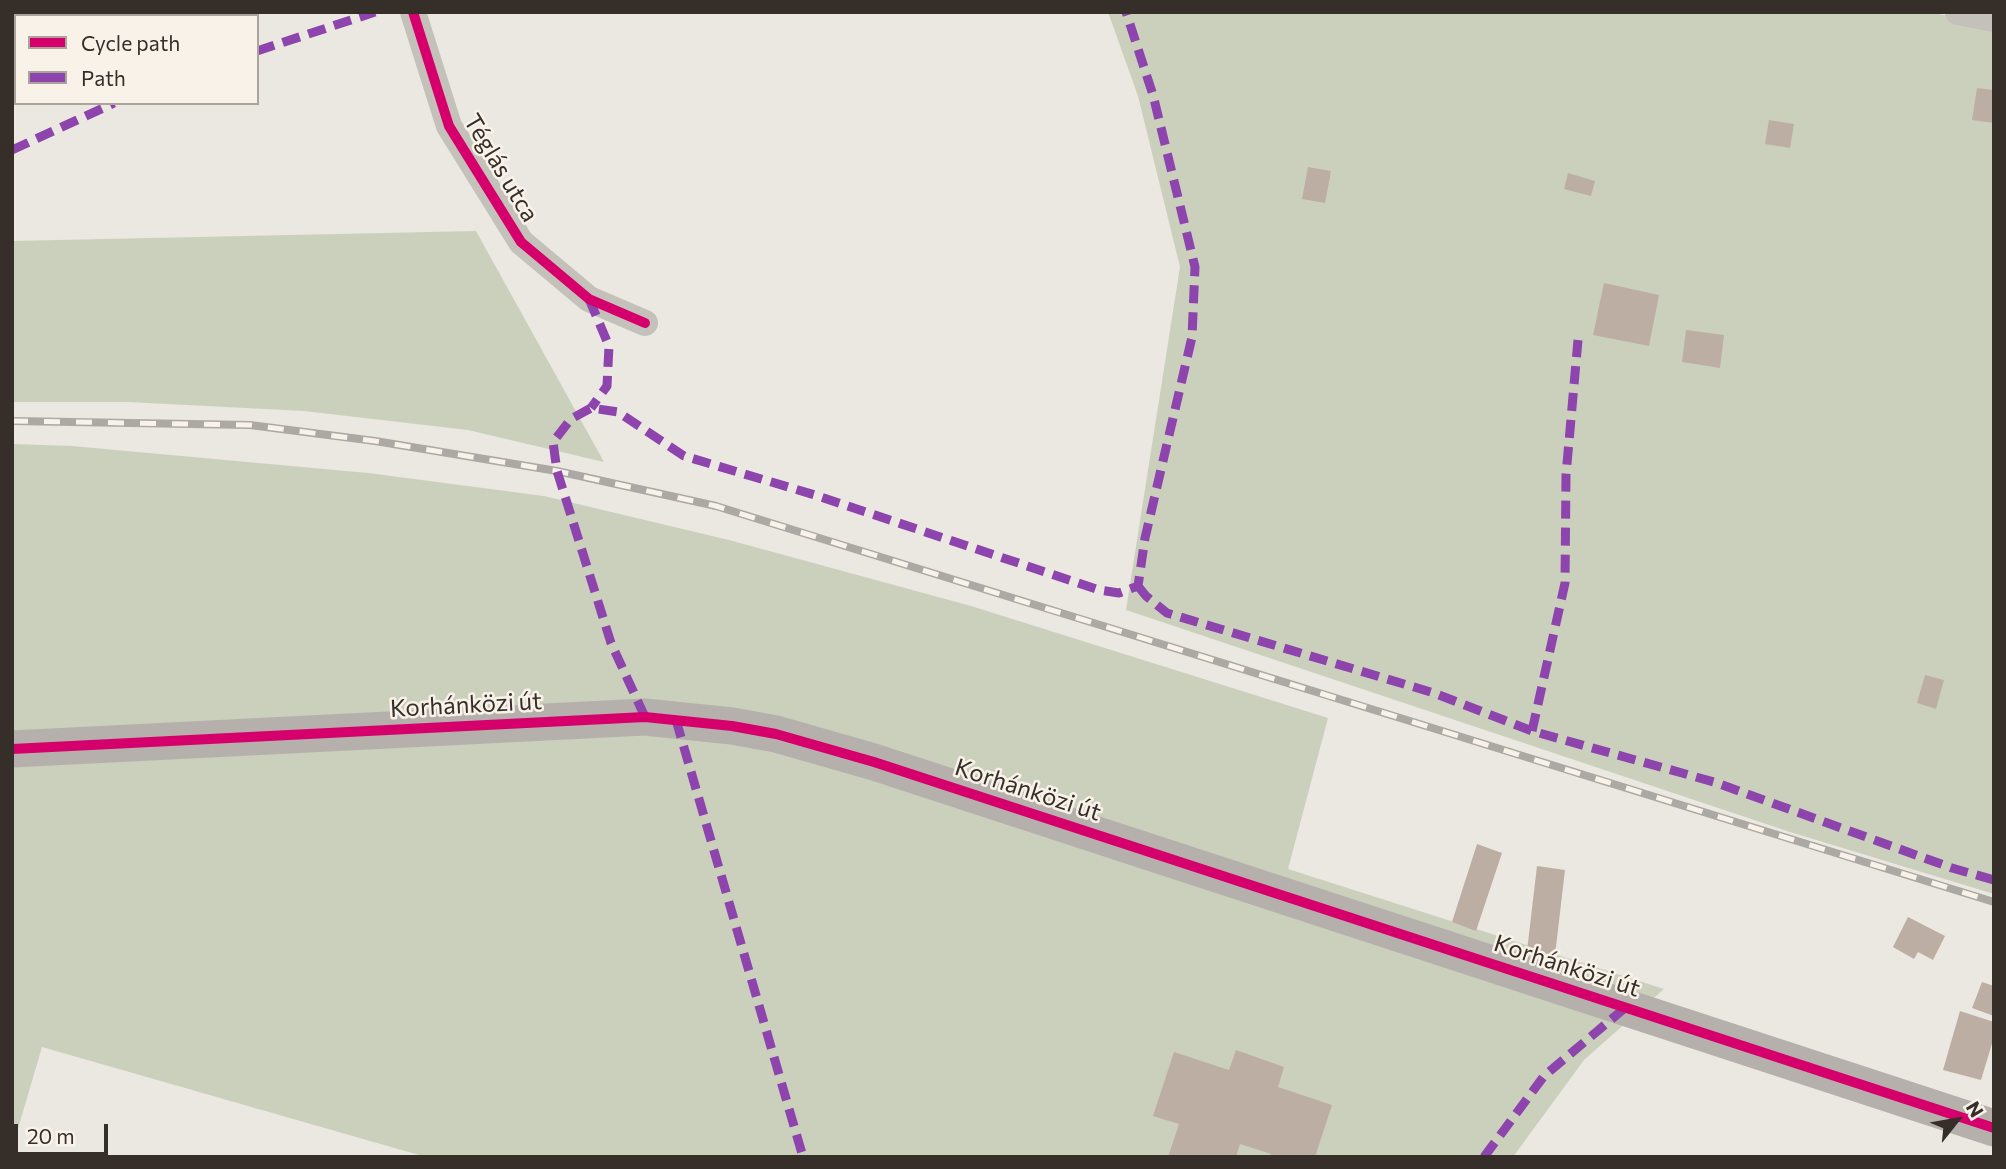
<!DOCTYPE html>
<html>
<head>
<meta charset="utf-8">
<style>
	body { margin:0 }
	#map { position:relative; width:2006px; height:1169px; overflow:hidden; background:#ebe7e1; font-family:Commissioner,sans-serif }
	canvas { display:block }
	.frame { position:absolute; inset:0; border:14px solid #352e29; pointer-events:none }
	.legend { position:absolute; left:14px; top:14px; width:245px; height:91px; box-sizing:border-box; background:#f8f2e9; border:2px solid #aaa49c; margin:0; padding:9px 12px; list-style:none; font-size:21px; color:#352e29 }
	.legend li { display:flex; align-items:center; gap:14px; height:35px }
	.legend b { width:35px; border:2px solid #aaa49c }
	.north { position:absolute; left:1922px; top:1085px; width:70px; height:70px; -webkit-text-stroke:5px #f8f2e9; paint-order:stroke; rotate:59deg; font-size:19px; font-weight:700; line-height:28px; text-align:center; color:#352e29 }
	.north::after { content:''; display:block; margin:auto; width:24px; height:32px; background:#352e29; clip-path:polygon(50% 0,100% 100%,50% 72%,0 100%) }
	.scale { position:absolute; left:14px; top:1124px; width:94px; height:32px; box-sizing:border-box; border:4px solid #352e29; border-top:0; padding-left:9px; font-size:21px; line-height:24px; white-space:nowrap; color:#352e29; -webkit-text-stroke:5px #f8f2e9; paint-order:stroke }
</style>
</head>
<body>
<div id="map">
<canvas width="2006" height="1169"></canvas>
<div class="frame"></div>
<ul class="legend">
<li><b style="height:9px;background:#d6006c"></b>Cycle path</li>
<li><b style="height:9px;background:#8e44ad"></b>Path</li>
</ul>
<div class="north">N</div>
<div class="scale">20 m</div>
</div>
<script>
const ctx = document.querySelector('canvas').getContext('2d');
ctx.lineJoin = 'round';
function fill(path, color) {
  ctx.fillStyle = color;
  ctx.fill(path, 'evenodd');
}
function stroke(path, color, width, dash) {
  ctx.strokeStyle = color;
  ctx.lineWidth = width;
  ctx.lineCap = dash ? 'butt' : 'round';
  ctx.setLineDash(dash || []);
  ctx.stroke(path);
}
function label(font, color, halo, rows, align = 'center') {
  ctx.font = font + ' Commissioner,sans-serif';
  ctx.lineWidth = 5;
  ctx.setLineDash([]);
  ctx.textBaseline = 'middle';
  ctx.strokeStyle = halo;
  ctx.fillStyle = color;
  for (const [text, x, y, turn = 0] of rows) {
    ctx.save();
    ctx.translate(x, y);
    ctx.rotate((+turn || 0) * Math.PI / 180);
    ctx.textAlign = isNaN(turn) ? turn : align;
    if (halo) ctx.strokeText(text, 0, 0);
    ctx.fillText(text, 0, 0);
    ctx.restore();
  }
}
fill(new Path2D(`
	M1108 12H1927L1994 24V894L1790 832 1126 610 1180 267 1138 96Z
	M476 231 604 462 468 430 304 411 128 402H12V241Z
	M12 444 72 446 368 473 544 496 729 540 971 606 1328 718 1288 869 1664 989 1584 1060 1513 1157H426L42 1047 12 1149Z`), '#cbd0bd');
fill(new Path2D(`
	M12 48 16 57V98L12 99Z
	M1977 88 1994 90V123L1972 120Z
	M1769 120 1794 124 1790 148 1765 144Z
	M1308 167 1331 171 1325 203 1302 199Z
	M1568 173 1595 181 1591 196 1564 189Z
	M1604 283 1659 295 1649 346 1593 335Z
	M1686 330 1724 335 1720 368 1682 362Z
	M1925 675 1944 680 1936 709 1917 703Z
	M1477 844 1502 853 1476 931 1452 922Z
	M1537 866 1565 870 1555 955 1527 951Z
	M1908 917 1945 936 1933 960 1918 952 1914 959 1893 947Z
	M1982 982 1994 986V1016L1972 1008Z
	M1960 1011 1994 1022V1037L1981 1080 1943 1070Z
	M1236 1050 1284 1067 1278 1087 1332 1105 1315 1157H1270L1271 1154 1240 1144 1236 1157H1168L1179 1124 1153 1116 1174 1052 1229 1070Z`), '#bdaea4');
stroke(new Path2D(`
	M413 12 449 126 521 242 589 299 645 323
	M1958 12 1994 19`), '#c4c0ba', 26);
stroke(new Path2D(`
	M12 749 645 717 732 726 776 734 874 762 1994 1128`), '#b5b0ab', 37);
const rail = new Path2D(`
	M12 421 250 425 375 441 557 471 716 506 1994 902`);
stroke(rail, '#aca8a4', 8);
stroke(rail, '#f8f2e9', 5, [16]);
stroke(new Path2D(`
	M257 51 375 12
	M12 150 114 103
	M589 299 609 346 607 386 591 408
	M1138 586 1146 596 1167 613 1434 693 1532 731 1714 782 1952 868 1994 880
	M645 717 611 643 557 471 553 442 571 419 591 408 618 412 684 456 815 495 1099 590 1119 593 1138 586 1145 538 1192 337 1195 267 1153 95 1126 12
	M676 720 803 1157
	M1532 731 1565 583 1566 475 1578 340
	M1484 1157 1544 1076 1626 1007`), '#8e44ad', 9, [18, 9]);
stroke(new Path2D(`
	M413 12 449 126 521 242 589 299 645 323
	M12 749 645 717 732 726 776 734 874 762 1994 1128`), '#d6006c', 10);
label('24px', '#352e29', '#f8f2e9', [
	["Téglás utca",501,168,59],
	["Korhánközi út",466,705,-3],
	["Korhánközi út",1028,790,18],
	["Korhánközi út",1567,966,18]
]);
</script>
</body>
</html>
